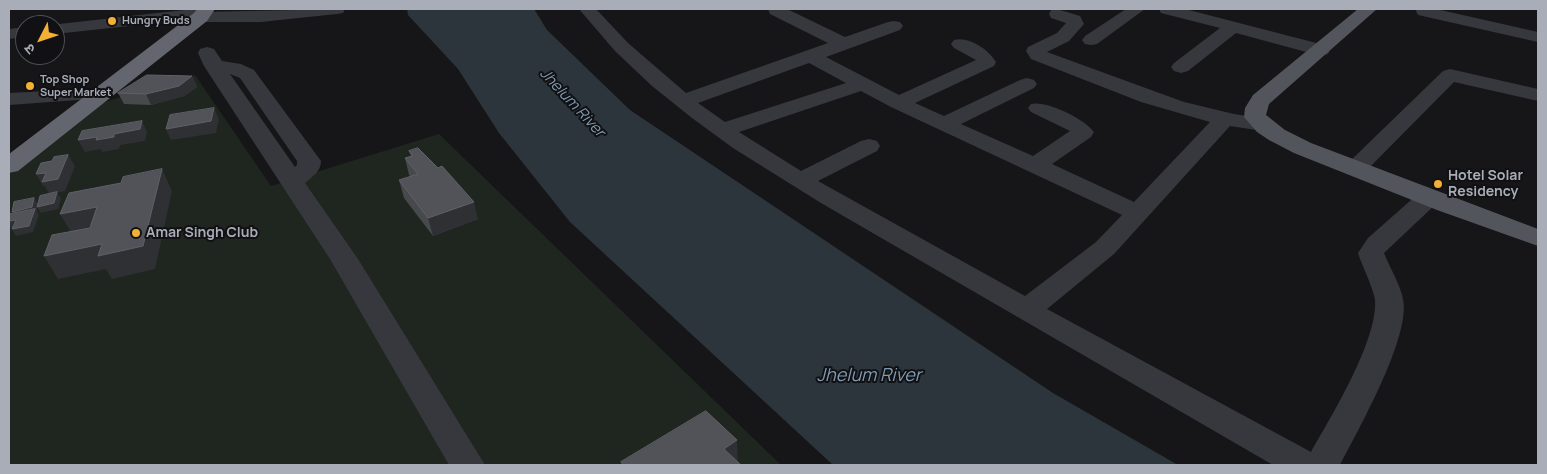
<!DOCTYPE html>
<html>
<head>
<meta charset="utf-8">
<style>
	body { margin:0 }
	#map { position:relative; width:1547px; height:474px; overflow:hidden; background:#161618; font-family:Manrope,"Noto Sans Devanagari",sans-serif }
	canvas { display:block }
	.frame { position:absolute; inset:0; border:10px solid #a8adb8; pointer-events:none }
	.north { position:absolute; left:15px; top:15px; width:50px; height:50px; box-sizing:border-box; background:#111113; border:1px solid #4d4f55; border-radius:50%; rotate:229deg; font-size:14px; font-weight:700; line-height:20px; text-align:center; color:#a8adb8 }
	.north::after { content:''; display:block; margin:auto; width:18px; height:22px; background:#f2b134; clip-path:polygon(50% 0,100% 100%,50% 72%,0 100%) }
</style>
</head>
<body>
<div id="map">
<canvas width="1547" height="474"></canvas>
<div class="frame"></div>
<div class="north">उ</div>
</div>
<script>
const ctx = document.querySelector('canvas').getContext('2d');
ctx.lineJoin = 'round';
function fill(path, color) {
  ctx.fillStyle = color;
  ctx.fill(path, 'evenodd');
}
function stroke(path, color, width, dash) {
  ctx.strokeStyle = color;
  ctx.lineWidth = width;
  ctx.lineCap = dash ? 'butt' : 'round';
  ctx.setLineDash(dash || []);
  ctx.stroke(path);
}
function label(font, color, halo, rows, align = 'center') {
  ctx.font = font + ' Manrope,sans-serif';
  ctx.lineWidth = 4;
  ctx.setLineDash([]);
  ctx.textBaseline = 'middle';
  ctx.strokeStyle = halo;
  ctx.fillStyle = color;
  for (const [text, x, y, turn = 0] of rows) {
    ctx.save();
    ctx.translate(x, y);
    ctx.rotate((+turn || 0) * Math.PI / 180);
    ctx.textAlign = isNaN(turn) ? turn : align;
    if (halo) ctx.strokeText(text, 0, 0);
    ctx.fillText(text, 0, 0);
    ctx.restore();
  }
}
fill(new Path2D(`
	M195 75 271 186 439 134 781 465H9V175L101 103Z`), '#1e261f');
fill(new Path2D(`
	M407 9H534L547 30 630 110 1053 393 1178 465H833L570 222 499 133 458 69 408 15Z`), '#2c353c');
fill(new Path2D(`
	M193 9 200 12 345 9 343 13 337 14 261 22H201L194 19 55 34V25H50Z
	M579 9H596L628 43 686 93 828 43 770 14 768 9H787L845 37 888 22 894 21 900 22 903 26 900 30 826 57 899 95 976 60 954 48 951 44 954 40C969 36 989 50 996 62L994 66 915 103 944 116 1020 80 1027 78 1034 80 1037 84 1034 88 961 124 1033 156 1070 131 1031 112 1028 108 1031 104C1046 100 1085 119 1094 132L1091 137 1052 164 1134 202 1210 122 1141 102 1031 59 1026 51 1028 47 1057 33 1066 23 1051 18 1049 14 1051 10 1057 9 1080 16 1084 24 1069 41 1047 52 1184 102 1234 114 1271 120 1274 125 1271 130 1263 131 1230 126 1114 254 1047 309 1311 452C1331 417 1378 340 1375 300 1373 287 1362 266 1358 253L1368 238 1419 193 1428 191 1437 193 1440 198 1437 203 1384 253C1390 268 1400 284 1403 299 1411 337 1358 430 1340 465H1273L821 203 733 148 692 118 652 86 615 51ZM809 63 846 83 725 122 698 103ZM861 91 891 107 1122 215 1096 242 1025 296 818 181 877 151 880 146 877 141 869 139 861 141 801 171 739 132Z
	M1126 9H1145L1097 44 1091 45 1085 44 1082 40 1085 36Z
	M1159 9H1185L1328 46 1330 50 1328 54 1321 56 1236 33 1188 71 1181 73 1174 71 1171 67 1174 63 1220 28 1161 13Z
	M1417 9H1436L1538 32V42L1418 15 1416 11Z
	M25 27V37L9 39V29Z
	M207 47 214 49 222 61 241 64 254 70 321 161C321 171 313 176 305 183L358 259 485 465H449L330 259 204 66 198 53 200 49ZM230 74 240 78 297 161V165L295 167Z
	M1450 69 1538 89V101L1454 82 1363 174 1355 176 1347 174 1343 169 1347 164 1443 71Z
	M84 89 91 91 94 95 91 99 9 105V93Z`), '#37383d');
fill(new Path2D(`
	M1358 9H1377L1269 104 1266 115 1285 130 1311 143 1538 229V246L1437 210 1294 153 1269 140 1257 132 1244 117 1245 108 1253 95Z`), '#53555c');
fill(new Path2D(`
	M197 9H215L207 21 18 171 9 173V154L194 13Z`), '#63666e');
fill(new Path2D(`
	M192 76 197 87 184 96 151 105 124 104 118 93Z
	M409 151 478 219 433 236 404 198 399 180 411 177 409 175 405 158 411 156Z`), '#47494d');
fill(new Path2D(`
	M192 76 197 87 184 96 151 105 146 94Z
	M214 108 219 119 216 133 171 140 166 129Z
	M142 121 147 132 145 141 120 145 119 149 102 152 101 149 85 152 78 140 114 134Z
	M68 155 75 166 65 191 49 194 45 186H43L36 174 46 173Z
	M162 169 172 191 155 269 112 279 106 269 58 279 44 256 102 244Z
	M57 192 61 199 58 209 41 213 37 207V212L39 215 33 232 16 236 12 229 16 218 12 212 34 198 38 204Z
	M474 202 478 219 433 236 428 218Z
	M97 207 109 229 74 237 60 214Z
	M16 220 20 226 11 228 9 225V221Z
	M737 440 738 465 724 449Z`), '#2f3033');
const building = new Path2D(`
	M147 75 192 76 179 86 146 94 118 93Z
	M214 108 211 121 166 129 170 115Z
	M142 121 140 129 114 134V137L96 140 97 137 78 140 82 131Z
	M418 148 438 168 442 166 474 202 428 218 399 180 418 174 405 158 413 156 409 151Z
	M68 155 58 179 42 182 46 173 36 174 41 163 52 161 54 157Z
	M162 169 143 246 98 256 102 244 44 256 52 235 90 228 97 207 60 214 69 193 121 183 123 177Z
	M57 192 54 203 37 207 40 196Z
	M34 198 32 207 12 212 14 202Z
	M35 209 29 226 12 229 16 220 9 221V217L10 214Z
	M706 411 737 440 724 449 741 465H623L621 462Z`);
fill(building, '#525359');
stroke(building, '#5f6168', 1);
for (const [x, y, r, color] of [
	[112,21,5,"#f2b134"],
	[30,86,5,"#f2b134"],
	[1438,184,5,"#f2b134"],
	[136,233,5,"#f2b134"]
]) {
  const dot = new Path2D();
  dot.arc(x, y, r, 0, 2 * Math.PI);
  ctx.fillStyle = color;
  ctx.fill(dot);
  stroke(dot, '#111113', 2);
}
label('bold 11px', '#a8adb8', '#111113', [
	["Hungry Buds",122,21],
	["Top Shop",40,80],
	["Super Market",40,93]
], 'left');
label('bold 14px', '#a8adb8', '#111113', [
	["Hotel Solar",1448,176],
	["Residency",1448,192],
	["Amar Singh Club",146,233]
], 'left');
label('italic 15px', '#7f9bb3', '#111113', [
	["Jhelum River",572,103,47]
]);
label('italic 18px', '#7f9bb3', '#111113', [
	["Jhelum River",869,376]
]);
</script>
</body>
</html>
